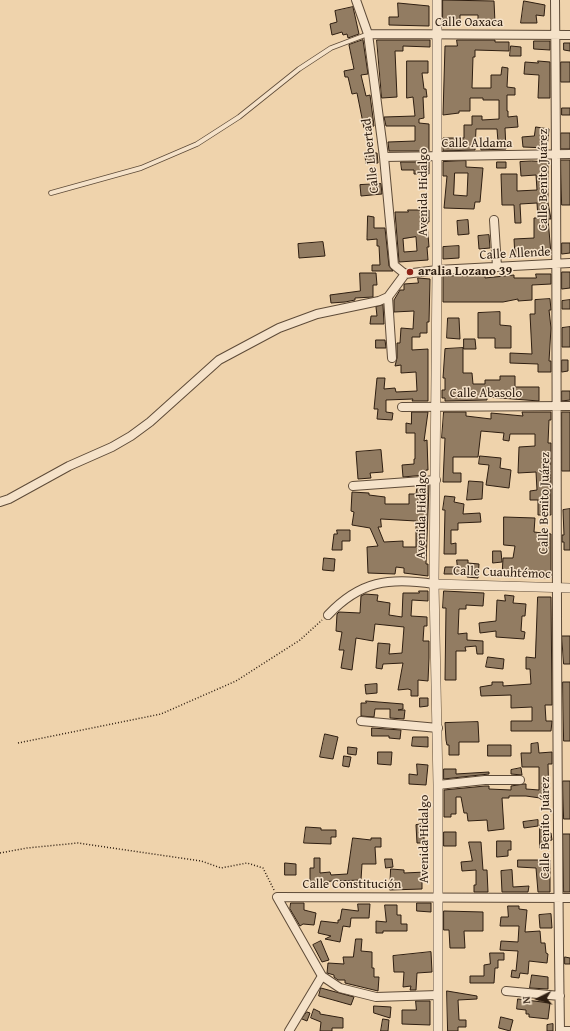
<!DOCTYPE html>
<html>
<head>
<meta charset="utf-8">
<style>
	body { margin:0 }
	#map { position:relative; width:570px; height:1031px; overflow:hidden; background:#efd3ac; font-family:"Gentium Book Plus",serif }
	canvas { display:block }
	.north { position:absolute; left:518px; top:979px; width:40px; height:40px; -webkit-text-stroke:3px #f5e2c9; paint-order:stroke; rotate:265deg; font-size:11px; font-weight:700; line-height:16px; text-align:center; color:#2e1e11 }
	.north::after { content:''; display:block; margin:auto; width:14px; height:18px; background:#2e1e11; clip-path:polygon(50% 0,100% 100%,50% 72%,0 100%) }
</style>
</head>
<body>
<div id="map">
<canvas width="570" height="1031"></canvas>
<div class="north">N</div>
</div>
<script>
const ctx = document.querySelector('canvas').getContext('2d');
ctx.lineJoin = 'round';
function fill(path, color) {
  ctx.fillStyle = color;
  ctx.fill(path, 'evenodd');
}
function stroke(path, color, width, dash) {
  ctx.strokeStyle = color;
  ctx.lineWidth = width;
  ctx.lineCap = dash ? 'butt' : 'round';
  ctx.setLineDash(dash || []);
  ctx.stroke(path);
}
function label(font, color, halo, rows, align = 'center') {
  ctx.font = font + ' "Gentium Book Plus",serif';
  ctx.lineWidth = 3;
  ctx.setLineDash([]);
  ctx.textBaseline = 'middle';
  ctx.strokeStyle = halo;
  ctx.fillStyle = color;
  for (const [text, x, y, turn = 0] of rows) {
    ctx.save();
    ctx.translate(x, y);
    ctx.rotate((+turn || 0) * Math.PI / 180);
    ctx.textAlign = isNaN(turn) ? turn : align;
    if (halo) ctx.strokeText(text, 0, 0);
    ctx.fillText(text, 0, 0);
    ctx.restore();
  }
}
const building = new Path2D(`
	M443 0 494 1 495 23 478 22V15H460V24H443Z
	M524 1 545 5 544 16 536 15 537 23H521Z
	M398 3 429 6V26L389 25V17H398Z
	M353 7 359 34 348 38 347 34 343 35 342 32 332 35 330 24 337 22 335 11Z
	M363 40 368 74 361 75 366 96 370 95 374 126 364 128 357 93 352 94 348 77H345L344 71 354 69 349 45Z
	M377 40H430V47L403 46V51H395L397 97 382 98Z
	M457 40H495V42H509V51L475 50V57H473L472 88H491V75H501L502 67 508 68 507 87 515 88V95H507V111H508V117L517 116 518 127 505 128 506 149 481 150 480 144 498 142 497 129H476L475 150 443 151V138H464V125H472V116H482V120L499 119V100H483V98H470V111H459V113L443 115 445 46H457Z
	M534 41H550V50L534 49Z
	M564 43H570V51L564 50Z
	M511 46 521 47V56H510Z
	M407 61H428V73H422L424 89H426L427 97H423L424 118 419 119V123L429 124V151H389L388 142 415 141V126H386L384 117 415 116 413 97 407 98Z
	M538 61 550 62V98H538L539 75 524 74 525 62 538 63Z
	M561 62H570V82H561Z
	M562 108H570V115H562Z
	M536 127 549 129 547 148 523 147 522 137 534 136Z
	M561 133H570V149H561Z
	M371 153H377L378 163 366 164 365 156 371 155Z
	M561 160H570V205H562Z
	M466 161V167L483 168 480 202H475L474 209 444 208 447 176H443V162ZM455 173H468L467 196 454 195Z
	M532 161 548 162V203L551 219H548L551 254 515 257 514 239 534 238V218H538L537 203 520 204 521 223H515L514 205H502L501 174H517V191L537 190 536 175 521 176 520 162Z
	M401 162H429V174H414V170H402Z
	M497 162H506V168H497Z
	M381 184 382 194 361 196 360 185Z
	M408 210H429V222H427L429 247H427L428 260 399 262 395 212H408ZM416 237 417 251 404 252 403 239Z
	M368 216 374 217V228H385L389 266 393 271H372V265H380L379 246H377V239L367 240V238Z
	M468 220 469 234 458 235 457 221Z
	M489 235 490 248 479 249 478 236Z
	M323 242 325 256 299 258 298 244Z
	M562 243H570V253L562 254Z
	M459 246V258L443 259V247Z
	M562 272H570V288L562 289Z
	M360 273H376L377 285H373V297L355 298V300L345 302 331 303 330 295 360 291Z
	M536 274H551V284L532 285V300L518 301V299L503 302H443V276L485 275V278L514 275V278H536Z
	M418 278 430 279 429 322H427V333H420V337H412V350L428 349V401H412L413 399 386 400V412L393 413 392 420 377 419 378 409H374L377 378H385L384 389 395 388 396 392 417 391 416 372 401 373V365L395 366 397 358V343H400L401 328 413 329 414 311 394 312V300L400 290H404V284L418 283Z
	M550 299 551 310H549L551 328 549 361H551V372H538V364L510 363V353L532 354 530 314H535V300Z
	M570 300V309H562V301Z
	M383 305 384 324H370L371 316H377L376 307Z
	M500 312V325L511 326V348H495V338H478V313Z
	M448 318H459L460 339 447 338Z
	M570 327V347H562V328Z
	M464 339H475L476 349H464Z
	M376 340H385L386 348H376Z
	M463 348V373H472L473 384H485V380H500V376H515V387H539V401L487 397V400L445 401V398H442V390H445V378H443L445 349Z
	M562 360H568V371L562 372Z
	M562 391H570V400L562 401Z
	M412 412H428L424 441 427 440 428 470H426L425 475 403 477 402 465 414 464V459H415V433H406V423L411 424Z
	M444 412H466V416L491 419V413L523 416 522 412H551V420H549L548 443H551V515H538V500H530V491L537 490 536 472 518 473 519 447 535 446V434H510L509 441 503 440 504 433 481 431 478 457H453V473H461V482H443L445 438H442Z
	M562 412H570V471H562Z
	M381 450 383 472 370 473 371 478 358 479 356 452Z
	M480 456 501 458 500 468 511 470 509 488 486 485 489 465 479 464Z
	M469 481 483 482 482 499 467 500Z
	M429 486 426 564H428V576L404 573V568L396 567 395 574 368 573 367 547 378 546 370 528 352 525 354 512 351 511 352 492 369 493V495L385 497V504H409V494H416L417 487ZM381 519 416 521V547H403V541L384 542 378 527H381Z
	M445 496 455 497 454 502 464 504 463 514 480 513 481 522 458 523V530H451V544L456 543V554H444L445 510H443Z
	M570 509V550H564V542H562V535H564L563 510Z
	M504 517 535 518 534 532 551 534V578L502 576 503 558H513L515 546 504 545Z
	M337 530H350V541H342V550H332L334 534H337Z
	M493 551H501L502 562 493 563Z
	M324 558 335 559 334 571 323 570Z
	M457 560H468V563L479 564 478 578 467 577 468 574H444L445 567H457Z
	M419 591H428V601L412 600 411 616 427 617V626H424L423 641H429V658L428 681 418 680V696H411V690L408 689 398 690 403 663 383 664 382 669 376 668 378 643 390 644 389 654 402 653 404 627 375 624 373 641 356 638 352 670 341 668 344 650H339L342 632 336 631 337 614 339 612 360 613 361 596 365 594 378 595 377 601 390 603 389 615 402 617 403 593H419Z
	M444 591 484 593 483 606 466 605V609H459L458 634 467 633V640L483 641V654H477L476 646 465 647 466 651H456V680H445L446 608H443Z
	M505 595 514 596 513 603 526 604 525 616H522L521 631 525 632 524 639 496 637V631L480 633 479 623 496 621 497 600 505 601Z
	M538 597H551L552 705H545L546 721H552L551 731H511V721H532V707L511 708V695L481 696 480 687 492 685V682H503V686L531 684 530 669H526V657L535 658Z
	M562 636H570V664H564Z
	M488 657 504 659 503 669 486 667Z
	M563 682H570V741H564Z
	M377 684V693L366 694 365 685Z
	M420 698H428V706L420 707Z
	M366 701 403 704V709L398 710H405L404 719 390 718V709H375L374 717 361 716V703H366Z
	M478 722 479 742H459V755H449V745H447L446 740 445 723Z
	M372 728 401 730 400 739 389 738V736H372Z
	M325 734 338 737 333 759 320 757Z
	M413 737H428V747L412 746Z
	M538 743 539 753 552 752V764H548L549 799H540V798L526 796H509V798H502L504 829 488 831 487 820 468 821 467 813H464L461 797H456V814H451V817H444V790L485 786H489V789L511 790V786L524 784H526V789L539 790V767H522L521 753H531V744Z
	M488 745H511V756H488Z
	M348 747 357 748 356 755 348 754Z
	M378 752H392L391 765 378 764Z
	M344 756 351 757 349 767 343 766Z
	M417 764 428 765 426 785 409 784V774L417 775Z
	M521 768 522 775 511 774V770Z
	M444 769H456V774L489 772V774L444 779Z
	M563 781H570V819H564Z
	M538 820V826L524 828 523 822Z
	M424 824V843H417L416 825Z
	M540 825H546V834L551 833 552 840 546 841V848H540Z
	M306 827 321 828V830H336V837H331V844L304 843Z
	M444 832H456V846H444Z
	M563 834H570V892H564Z
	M353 838 371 840V838H381V847H375L376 864H362L361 880 310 882V868H314V858H320V873L330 872 331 875 347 874Z
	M497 841H511V850H508V856L497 857Z
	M469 842H481L483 870H487L488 892H474V885H476V870L462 871 461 862 472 861Z
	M385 859H392L393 867 386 868Z
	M518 860H550V892H538L536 868 518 867Z
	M285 863 296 864V875H285Z
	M391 869 404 870V873L426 872V880H422V889L390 890Z
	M512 870 513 887 529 886 528 892H502L501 871Z
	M291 903H304V910L316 913 314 925 303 924 300 926 290 909Z
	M417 903H431V912L417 911Z
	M358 904H370L369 918H351L350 927 343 926 340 942 325 939 331 936 318 933 321 921 338 923V920H340L342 909 358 911Z
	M385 905H397V915H401V924H407V931H383V933H376V921L386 922Z
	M508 906H519V909L527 910 525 932 540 931 541 943H545L546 953 548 954 547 963 529 961 528 974 520 973 519 978 511 977 512 970 516 971 518 951 500 950 501 941 518 942 519 926H500L501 917H508Z
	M444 911 483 912V931H464L465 948H450L449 930H444Z
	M551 914 552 928H540L539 915Z
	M356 939H362L361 951 372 952V968H374V977H379L378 991 345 983V980H338L334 977V975L327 973 328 963 344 964 343 957H353Z
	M321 941 329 960 322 962 313 945Z
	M431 952 432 972 417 973 416 990H410L411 986 403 987 404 972H394L393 956Z
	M490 953H504V960H498V968H495L494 983H470V976H484V965L490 964Z
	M565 957 570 958V964H565Z
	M532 975 548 977V989L530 988Z
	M321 988 354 997 351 1005 319 996Z
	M447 991 477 996V999L458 1000 459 1020H466V1027H458V1031H448Z
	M518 999 550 1003 548 1019 529 1017V1014H526V1010L517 1009Z
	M416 1001H430V1025L402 1024V1010H416Z
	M374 1006 391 1007 390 1018 374 1013Z
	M314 1009 320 1012V1014L343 1018V1028H332V1031H320L321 1022 311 1018Z
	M307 1012 310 1013 307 1021 302 1019Z
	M501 1017 513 1020 510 1031 499 1028Z
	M383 1019 389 1020 388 1031H381Z
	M553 1024V1031H547V1025Z`);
fill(building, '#927c62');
stroke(building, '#2e1e11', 1);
const service = new Path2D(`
	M51 193 141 168 197 144 239 117 299 69 331 48 368 34`);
const minor = new Path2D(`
	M356 0 368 34 384 157 394 265 405 274 437 270 570 263
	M555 0C558 344 555 687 560 1031
	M368 34 570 35
	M384 157 570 154
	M494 220 497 267
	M388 297 392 358
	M402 407 570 406
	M353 486 436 480
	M0 502 9 499 69 466 112 447 131 436 150 422 219 360 279 328 317 314 379 301 388 297 405 274
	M328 615C360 581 389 577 434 584
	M361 721 438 728
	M438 785 485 780H520
	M322 976 340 988 376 997 438 995
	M506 991 560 996
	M289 1031 322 976 277 897 570 898
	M560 1031H569`);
const tertiary = new Path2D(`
	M437 0V270L434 584 438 785V1031
	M434 584 570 588`);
stroke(service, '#5e4b38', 5.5);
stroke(minor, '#5e4b38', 10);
stroke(tertiary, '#5e4b38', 10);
stroke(new Path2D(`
	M18 743 161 714 236 681 300 640 322 620
	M0 853 27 848 78 843 201 861 221 868 247 863 263 868 274 890`), '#2e1e11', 1.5, [1, 2]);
stroke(service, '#f5e2c9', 4);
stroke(minor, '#f5e2c9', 8);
stroke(tertiary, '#f5e2c9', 9);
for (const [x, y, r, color] of [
	[410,272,4,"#8f2418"]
]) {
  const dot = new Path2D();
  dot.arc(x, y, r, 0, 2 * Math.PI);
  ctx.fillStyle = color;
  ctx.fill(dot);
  stroke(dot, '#f5e2c9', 1.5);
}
label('13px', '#2e1e11', '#f5e2c9', [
	["Calle Oaxaca",469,23],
	["Calle Aldama",477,144],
	["Calle Libertad",371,156,-96],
	["Calle Benito Juárez",544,180,-90],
	["Avenida Hidalgo",424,192,-90],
	["Calle Allende",515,254,-3],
	["Calle Abasolo",486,394],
	["Calle Benito Juárez",545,503,-89],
	["Avenida Hidalgo",422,515,-89],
	["Calle Cuauhtémoc",502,573,2],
	["Calle Benito Juárez",546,828,-90],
	["Avenida Hidalgo",425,839,-90],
	["Calle Constitución",352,885]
]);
label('bold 13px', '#2e1e11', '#f5e2c9', [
	["aralia Lozano 39",418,272]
], 'left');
</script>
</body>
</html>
